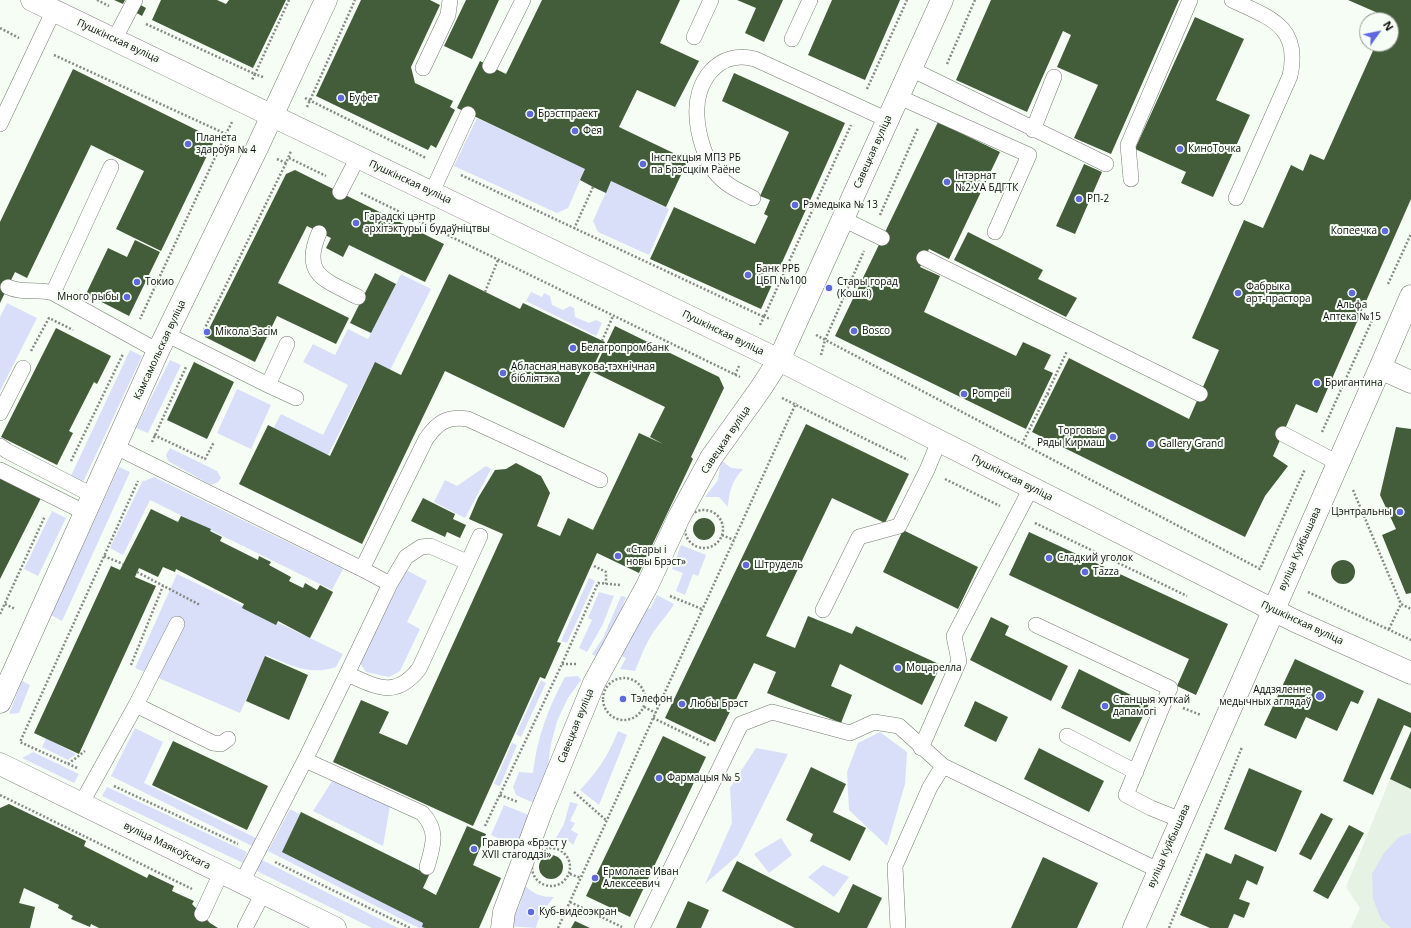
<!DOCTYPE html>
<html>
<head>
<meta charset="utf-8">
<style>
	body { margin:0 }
	#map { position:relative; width:1411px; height:928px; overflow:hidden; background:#f6fdf4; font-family:"Open Sans",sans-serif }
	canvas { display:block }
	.north { position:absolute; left:1359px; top:12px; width:40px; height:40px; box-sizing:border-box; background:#f6fdf4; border:1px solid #989d96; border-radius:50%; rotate:57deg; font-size:11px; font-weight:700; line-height:16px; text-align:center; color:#0a0c0a }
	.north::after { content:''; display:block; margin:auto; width:14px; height:18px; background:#6068e0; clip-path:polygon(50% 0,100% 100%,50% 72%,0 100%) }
</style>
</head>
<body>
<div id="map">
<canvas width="1411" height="928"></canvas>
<div class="north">N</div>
</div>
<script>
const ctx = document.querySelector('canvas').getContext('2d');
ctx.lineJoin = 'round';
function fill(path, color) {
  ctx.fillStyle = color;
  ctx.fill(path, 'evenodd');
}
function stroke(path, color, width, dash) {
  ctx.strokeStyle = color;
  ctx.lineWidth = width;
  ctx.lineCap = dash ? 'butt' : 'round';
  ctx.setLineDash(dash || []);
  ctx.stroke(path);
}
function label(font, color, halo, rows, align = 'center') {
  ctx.font = font + ' "Open Sans",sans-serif';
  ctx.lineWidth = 4;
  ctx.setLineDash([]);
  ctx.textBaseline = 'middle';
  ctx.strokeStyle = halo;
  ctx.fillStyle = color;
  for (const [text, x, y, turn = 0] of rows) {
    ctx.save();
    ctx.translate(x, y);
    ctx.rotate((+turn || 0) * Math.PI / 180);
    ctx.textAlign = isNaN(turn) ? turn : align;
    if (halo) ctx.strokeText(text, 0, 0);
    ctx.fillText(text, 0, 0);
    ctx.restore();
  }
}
fill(new Path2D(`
	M1390 779 1411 789V928H1351L1360 908 1346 887Z`), '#e6f2e3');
fill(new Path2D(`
	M477 118 585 169 568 208 557 213 454 166Z
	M611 181 669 209 649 255 598 232 593 221Z
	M401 274 431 289 388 374 373 366 325 461 271 433 281 414 323 435 348 385 303 362 313 344 335 355 348 329 368 339Z
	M531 292 542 297 544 293 550 296 552 305 563 310 570 306 574 308 575 317 589 323 596 320 602 323 596 336 526 301Z
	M7 303 37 318 0 391V317Z
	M130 350 142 356 83 482 71 476Z
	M170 360 181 365 148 433 136 428Z
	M237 389 271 405 251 449 217 433Z
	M170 448 217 471 221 478 218 482 211 485 168 461 166 455Z
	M721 460 731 468 743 469C732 481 729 491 728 507L719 497H705L718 480Z
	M486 466 491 469 465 518 434 502 445 480 457 486Z
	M119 467 130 472 62 621 51 615Z
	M154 477 343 569 332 590 150 500 123 555 110 548 142 482Z
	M52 511 66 518 38 576 24 569Z
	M681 545 706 555 698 576 693 574 685 595 676 591 683 573 672 569Z
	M406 570 427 581 407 622 420 629 400 671 389 677 366 672 360 663Z
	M177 574 343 654 336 667C310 676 290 665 266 655L240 713 135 668Z
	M589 578 595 581 567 643 561 641Z
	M599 592 614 596 602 626 587 652 579 648 592 620 588 618Z
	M657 595 674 604C669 613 663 619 657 627 647 640 641 656 635 671L620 669 626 658 621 656 646 607 650 609Z
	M621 596 626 597 618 618 597 657 592 654 603 638Z
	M578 676 581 680 568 698 557 721 551 744 548 766 536 804 516 795 513 787 519 772 533 773C537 738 548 708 565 677Z
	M541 680 546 683 521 737 516 734Z
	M22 681 30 685 19 713 9 714Z
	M135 728 163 742 144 783 256 838 252 846 111 776Z
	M618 731 627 735 599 805 580 790C598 771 608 756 618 731Z
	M880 732 907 752 905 784 887 846 849 810 847 772 858 743Z
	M46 738 76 754 68 760 42 747Z
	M512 743 517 745 500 786 494 784Z
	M756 748 788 754 738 855 705 884 732 823 730 788Z
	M33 752 79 774 74 783 22 758Z
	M334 778 390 806 383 846 313 811Z
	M107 787 247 852 243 863 102 796Z
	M570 802 578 804 570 821 575 823 571 830 578 834 573 845 565 838H556L564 824Z
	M504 805 531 816 521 840 511 844 491 835Z
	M290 809 301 815 436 928H419L268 851Z
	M1411 833V928H1391L1381 919 1373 899 1372 874 1384 853 1399 837Z
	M781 838 792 855 769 873 754 854Z
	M262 860 398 928H372L257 871Z
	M823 865 849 877 834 897 808 877Z
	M524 885C534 894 540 897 554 897 546 907 538 916 536 928L508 926C518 912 522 902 524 885Z`), '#d9dff9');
fill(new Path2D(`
	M114 0H125L123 4Z
	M161 0H217L226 4 229 0H286L253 68 152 20Z
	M361 0H430L440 5 411 67 415 83 453 101 450 107 455 110 436 148 431 145 428 150 316 96Z
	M466 0H499L472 59 444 46Z
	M542 0H680L660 43 699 61 675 107 637 90 619 127 688 160 666 207 611 181 606 193 593 187 580 180 585 169 457 108 480 61 506 74Z
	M737 0H783L764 42 745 33 756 8Z
	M832 0H900L865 80 808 55Z
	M991 0H1179L1111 154 1074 138 1098 85 1057 67 1071 35 1063 31 1027 112 956 80Z
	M1348 0H1411V199L1317 413 1296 404 1273 456 1288 466 1265 496 1245 537 1032 432 1069 358 1189 419 1219 350 1192 338 1244 220 1263 228 1291 165 1303 171 1310 154 1324 160 1376 44H1391V20H1386L1387 17Z
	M137 3 146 8 142 16 133 11Z
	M1195 17 1244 39 1216 100 1250 115 1213 197 1181 183 1186 172 1135 149Z
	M73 69 215 139 161 251 116 229 144 171 91 145 27 278 15 272 0 303V222Z
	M734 73 845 123 761 309 650 259 674 207 755 244 768 216 764 214 770 200 760 196 789 132 722 101Z
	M938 122 1000 152 949 259 929 249 920 267 940 276 924 312 1016 356 1023 342 1051 355 1044 369 1053 373 1026 429 835 336Z
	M1084 164 1102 172 1075 234 1056 226Z
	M295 170 444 244 425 282 349 245 343 257 326 248 331 238 307 226 278 283 349 318 336 344 277 316 255 362 205 337 286 174Z
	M968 232 1043 270 1038 279 1077 298 1066 317 954 260Z
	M135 240 160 252 129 316 86 294 108 248 127 257Z
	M375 273 396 284 371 333 350 323Z
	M449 274 520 309 523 303 605 342 564 428 445 371 362 544 239 484 268 425 330 456 375 362 401 375Z
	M615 326 719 377 724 388 691 457 693 459 639 573 597 553 557 642 561 643 545 679 540 677 473 826 333 762 361 700 389 712 379 733 407 745 503 534 469 519 478 498 495 470 506 469 516 463 541 476 550 493 537 526 560 536 568 518 593 530 639 433 663 444 650 437 665 407 593 372Z
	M56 328 111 356 97 384 94 382 69 431 73 433 57 465 1 437Z
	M194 362 234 382 207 439 167 420Z
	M806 424 909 474 885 523 832 498 766 636 795 648 808 616 852 634 856 626 941 665 922 705 840 664 831 686 852 695 841 723 767 693 776 672 754 663 715 742 665 718Z
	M1396 427 1411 429V593L1406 594 1382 535 1396 529 1380 495Z
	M0 477 41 498 0 579Z
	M423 498 455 514 453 519 466 525 460 538 447 532 445 537 411 521Z
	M151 509 178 522 181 516 211 529 210 531 222 537 220 541 258 560 259 556 271 562 269 565 291 577 289 581 303 588 305 583 317 590 320 585 333 592 310 638 278 621 276 625 242 608 244 604 176 569 175 572 163 567 158 577 139 568 135 577 156 586 79 754 34 733 111 566 120 570Z
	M693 529a11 11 0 1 1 22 0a11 11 0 1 1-22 0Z
	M903 530 978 567 958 609 883 572Z
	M1029 532 1228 624 1196 695 1177 686 1189 659 1009 575Z
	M1331 572a12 12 0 1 1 24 0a12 12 0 1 1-24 0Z
	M991 617 1009 626 1005 635 1068 666 1051 701 970 660Z
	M265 656 308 675 289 720 246 701Z
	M1295 659 1364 691 1358 704 1351 701 1337 731 1306 717 1296 739 1264 725Z
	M1079 669 1149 704 1130 742 1061 708Z
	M1378 698 1411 713V728L1404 725 1373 795 1343 781Z
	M975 701 1008 717 996 742 964 726Z
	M1411 731V789L1390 779Z
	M663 736 706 757 630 917 586 896Z
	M173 741 268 786 247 830 152 785Z
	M1039 748 1104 781 1089 812 1024 779Z
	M811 767 846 784 833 812 866 828 850 861 810 841 813 834 786 820Z
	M1249 768 1302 791 1276 852 1224 829Z
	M9 804 86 841 84 846 147 878 149 874 174 886 172 891 194 901 192 904 210 923 218 928H99L91 924 90 927 71 919 73 916 58 908 59 905 24 888 19 903 35 907 30 928H0V808Z
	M301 812 429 875 423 888 436 895 467 826 486 834 473 865 501 878 479 928H425L422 927 423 923 282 852Z
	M1321 813 1333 819 1311 860 1299 854Z
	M1349 825 1364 833 1328 899 1313 891Z
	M1206 853 1231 864 1235 854 1264 867 1257 885 1247 880 1239 899 1250 903 1244 918 1234 914 1228 928H1210L1180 915Z
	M539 867a12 12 0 1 1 24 0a12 12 0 1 1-24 0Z
	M1043 857 1098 883 1077 928H1011Z
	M737 861 839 913 853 884 882 898 867 928H795L722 891Z
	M688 901 709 910 701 928H676Z
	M575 921 590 928H571Z`), '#435d3a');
const lane = new Path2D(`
	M1232 0C1270 18 1301 26 1290 76L1236 198
	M694 37 711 0
	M792 39 810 0
	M114 40 135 0
	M490 66 523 0
	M423 68 448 15 450 0
	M911 69 1106 164
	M899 97 1029 155 995 232
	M0 124 54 10
	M1033 130 1054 77
	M111 167 53 293 158 351
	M1131 179 1128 145 1190 0
	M340 192 358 157
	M432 192 468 114
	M753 198C739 191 725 185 715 172 705 158 698 135 697 117 694 82 718 49 755 59L888 120
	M843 219 882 238
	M319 233C301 275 325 280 358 297
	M924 258 1200 394
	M8 287C23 294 38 288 53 293
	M166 334 268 385 287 344
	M268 385 296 398
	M0 413 23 368
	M1283 434 1338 463
	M0 446 7 451 94 496
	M116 447 362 569 426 439C438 422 447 416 468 419L600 480
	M0 470 86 513
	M362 569 390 584
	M823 610 859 537 899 526 927 470 939 441
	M1036 625 1170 688 1126 795 1151 808 1181 820
	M347 674 390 584 406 557 421 547 430 546 467 562
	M136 705 213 743 221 744 228 739
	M1067 736 1136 772
	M921 748 959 661 954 636 1031 488
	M305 760 422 813C439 831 433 846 427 867
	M81 804 136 705 177 624
	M242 882 305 760 347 674C377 687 395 699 419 669L480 536
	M202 914 221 873
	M245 928 263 893
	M642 928 741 724 772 712 850 733 874 722 899 726 943 766 1158 870
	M898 928 895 866 930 787 943 766`);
const street = new Path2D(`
	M32 0 779 360 1295 621 1411 673
	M1380 368 1411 296
	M0 764 335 928
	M502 928 504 912 541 812 594 683 647 586 679 517 711 458 761 388 779 360 942 0
	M1134 928 1380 368 1411 382`);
const secondary = new Path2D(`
	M0 702 158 351 257 148 326 0`);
stroke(lane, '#757b73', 16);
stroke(street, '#757b73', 23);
stroke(secondary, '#757b73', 23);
stroke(new Path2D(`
	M97 0 109 6
	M146 24 255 74 252 80
	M0 28 19 38
	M54 55 226 134 140 319
	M947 64 975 0
	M263 77 255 74 289 0
	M867 89 907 0
	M305 98 426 158
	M307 107 355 0
	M232 122 226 134 235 138
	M289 158 326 176
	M277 159 286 163 291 151
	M461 175 764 317 851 125
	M361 193 740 377
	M880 215 918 128
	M574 229 593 187
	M1388 284 1411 234
	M485 292 498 260
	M760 325 764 317 771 319
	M204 330 286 163
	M816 335 1260 569 1305 469
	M602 341 613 316
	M31 351 49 318 73 330
	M821 355 825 340 864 251
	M735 375 739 366
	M1047 394 1067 351
	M782 398 908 460
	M1322 432 1374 316
	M154 435 205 459 214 442
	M152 442 186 367
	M1022 444 1047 394 1050 395
	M71 461 123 354
	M945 479 1000 506
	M1353 490 1401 604 1411 609
	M685 529a19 19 0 1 1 38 0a19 19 0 1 1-38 0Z
	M1035 523 1187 596
	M722 535 734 540
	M104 556 123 564
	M594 566 606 572V584
	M137 572 200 605
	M1308 592 1411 640
	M670 596 702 609
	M5 604 15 609
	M0 614 45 516
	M1389 629 1401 604
	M562 664H577
	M131 665 163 586
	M603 699a21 21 0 1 1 42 0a21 21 0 1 1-42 0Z
	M644 707 656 713
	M1183 708 1201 715
	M653 718 709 745
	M68 764 85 751
	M77 768 20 742 138 481
	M114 786 238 844
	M574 792 607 821
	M0 795 192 889
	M500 795 518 802
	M485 826 562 664 598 583 620 585
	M532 867a19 19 0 1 1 38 0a19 19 0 1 1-38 0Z
	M275 862 410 928
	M570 874 581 878
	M570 902 622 927
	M558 928 796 403
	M1169 928 1242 747`), '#858a84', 2.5, [2, 2]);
stroke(lane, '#fff', 15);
stroke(street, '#fff', 22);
stroke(secondary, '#fff', 22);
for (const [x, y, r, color] of [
	[341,98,4,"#6068e0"],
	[530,114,4,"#6068e0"],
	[575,131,4,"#6068e0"],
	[188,144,4,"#6068e0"],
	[1180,149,4,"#6068e0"],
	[643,164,4,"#6068e0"],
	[947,182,4,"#6068e0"],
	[1079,199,4,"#6068e0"],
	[795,205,4,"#6068e0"],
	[356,223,4,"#6068e0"],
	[1385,231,4,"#6068e0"],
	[748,275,4,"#6068e0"],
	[137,282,4,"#6068e0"],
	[829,288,4,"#6068e0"],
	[1238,293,4,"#6068e0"],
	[1352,293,4,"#6068e0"],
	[127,297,4,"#6068e0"],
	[854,331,4,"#6068e0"],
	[207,332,4,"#6068e0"],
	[573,348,4,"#6068e0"],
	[503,373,4,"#6068e0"],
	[1317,383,4,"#6068e0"],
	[964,394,4,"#6068e0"],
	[1113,437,4,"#6068e0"],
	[1151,444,4,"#6068e0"],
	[1400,512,4,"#6068e0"],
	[618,556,4,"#6068e0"],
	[1049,558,4,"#6068e0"],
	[746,565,4,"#6068e0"],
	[1085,572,4,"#6068e0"],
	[898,668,4,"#6068e0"],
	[1320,696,5,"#6068e0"],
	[623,699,4,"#6068e0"],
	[682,704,4,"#6068e0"],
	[1105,706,4,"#6068e0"],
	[659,778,4,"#6068e0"],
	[474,849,4,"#6068e0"],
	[595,878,4,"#6068e0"],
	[531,912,4,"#6068e0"]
]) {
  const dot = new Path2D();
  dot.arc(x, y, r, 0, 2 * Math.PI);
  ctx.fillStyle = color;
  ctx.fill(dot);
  stroke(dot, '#f6fdf4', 1.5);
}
label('10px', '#0a0c0a', '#f6fdf4', [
	["Пушкінская вуліца",118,41,25],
	["Савецкая вуліца",873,152,-66],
	["Пушкінская вуліца",410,182,25],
	["Пушкінская вуліца",723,333,26],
	["Камсамольская вуліца",160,350,-65],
	["Савецкая вуліца",726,440,-56],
	["Пушкінская вуліца",1012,478,27],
	["вуліца Куйбышава",1300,549,-66],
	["Пушкінская вуліца",1302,623,25],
	["Савецкая вуліца",576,726,-68],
	["вуліца Маякоўскага",167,846,26],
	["вуліца Куйбышава",1169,846,-66]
]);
label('10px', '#0a0c0a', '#f6fdf4', [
	["Буфет",349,98],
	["Брэстпраект",538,114],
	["Фея",583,131],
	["Планета",196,138],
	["здароўя № 4",196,150],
	["КиноТочка",1188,149],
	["Інспекцыя МПЗ РБ",651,158],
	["па Брэсцкім Раёне",651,170],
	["Інтэрнат",955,176],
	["№2 УА БДГТК",955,188],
	["РП-2",1087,199],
	["Рэмедыка № 13",803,205],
	["Гарадскі цэнтр",364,217],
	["архітэктуры і будаўніцтвы",364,229],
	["Копеечка",1377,231,"right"],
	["Банк РРБ",756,269],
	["ЦБП №100",756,281],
	["Токио",145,282],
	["Стары горад",837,282],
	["(Кошкі)",837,294],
	["Фабрыка",1246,287],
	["арт-прастора",1246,299],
	["Много рыбы",119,297,"right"],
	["Альфа",1352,305,"center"],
	["Аптека №15",1352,317,"center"],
	["Bosco",862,331],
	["Мікола Засім",215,332],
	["Белагропромбанк",581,348],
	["Абласная навукова-тэхнічная",511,367],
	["бібліятэка",511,379],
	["Бригантина",1325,383],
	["Pompeii",972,394],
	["Торговые",1105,431,"right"],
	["Ряды Кирмаш",1105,443,"right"],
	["Gallery Grand",1159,444],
	["Цэнтральны",1392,512,"right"],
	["«Стары і",626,550],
	["новы Брэст»",626,562],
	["Сладкий уголок",1057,558],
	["Штрудель",754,565],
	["Tazza",1093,572],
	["Моцарелла",906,668],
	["Аддзяленне",1311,690,"right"],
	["медычных аглядаў",1311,702,"right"],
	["Тэлефон",631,699],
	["Станцыя хуткай",1113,700],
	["дапамогі",1113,712],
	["Любы Брэст",690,704],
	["Фармацыя № 5",667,778],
	["Гравюра «Брэст у",482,843],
	["XVII стагоддзі»",482,855],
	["Ермолаев Иван",603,872],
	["Алексеевич",603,884],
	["Куб-видеоэкран",539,912]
], 'left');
</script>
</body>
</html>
